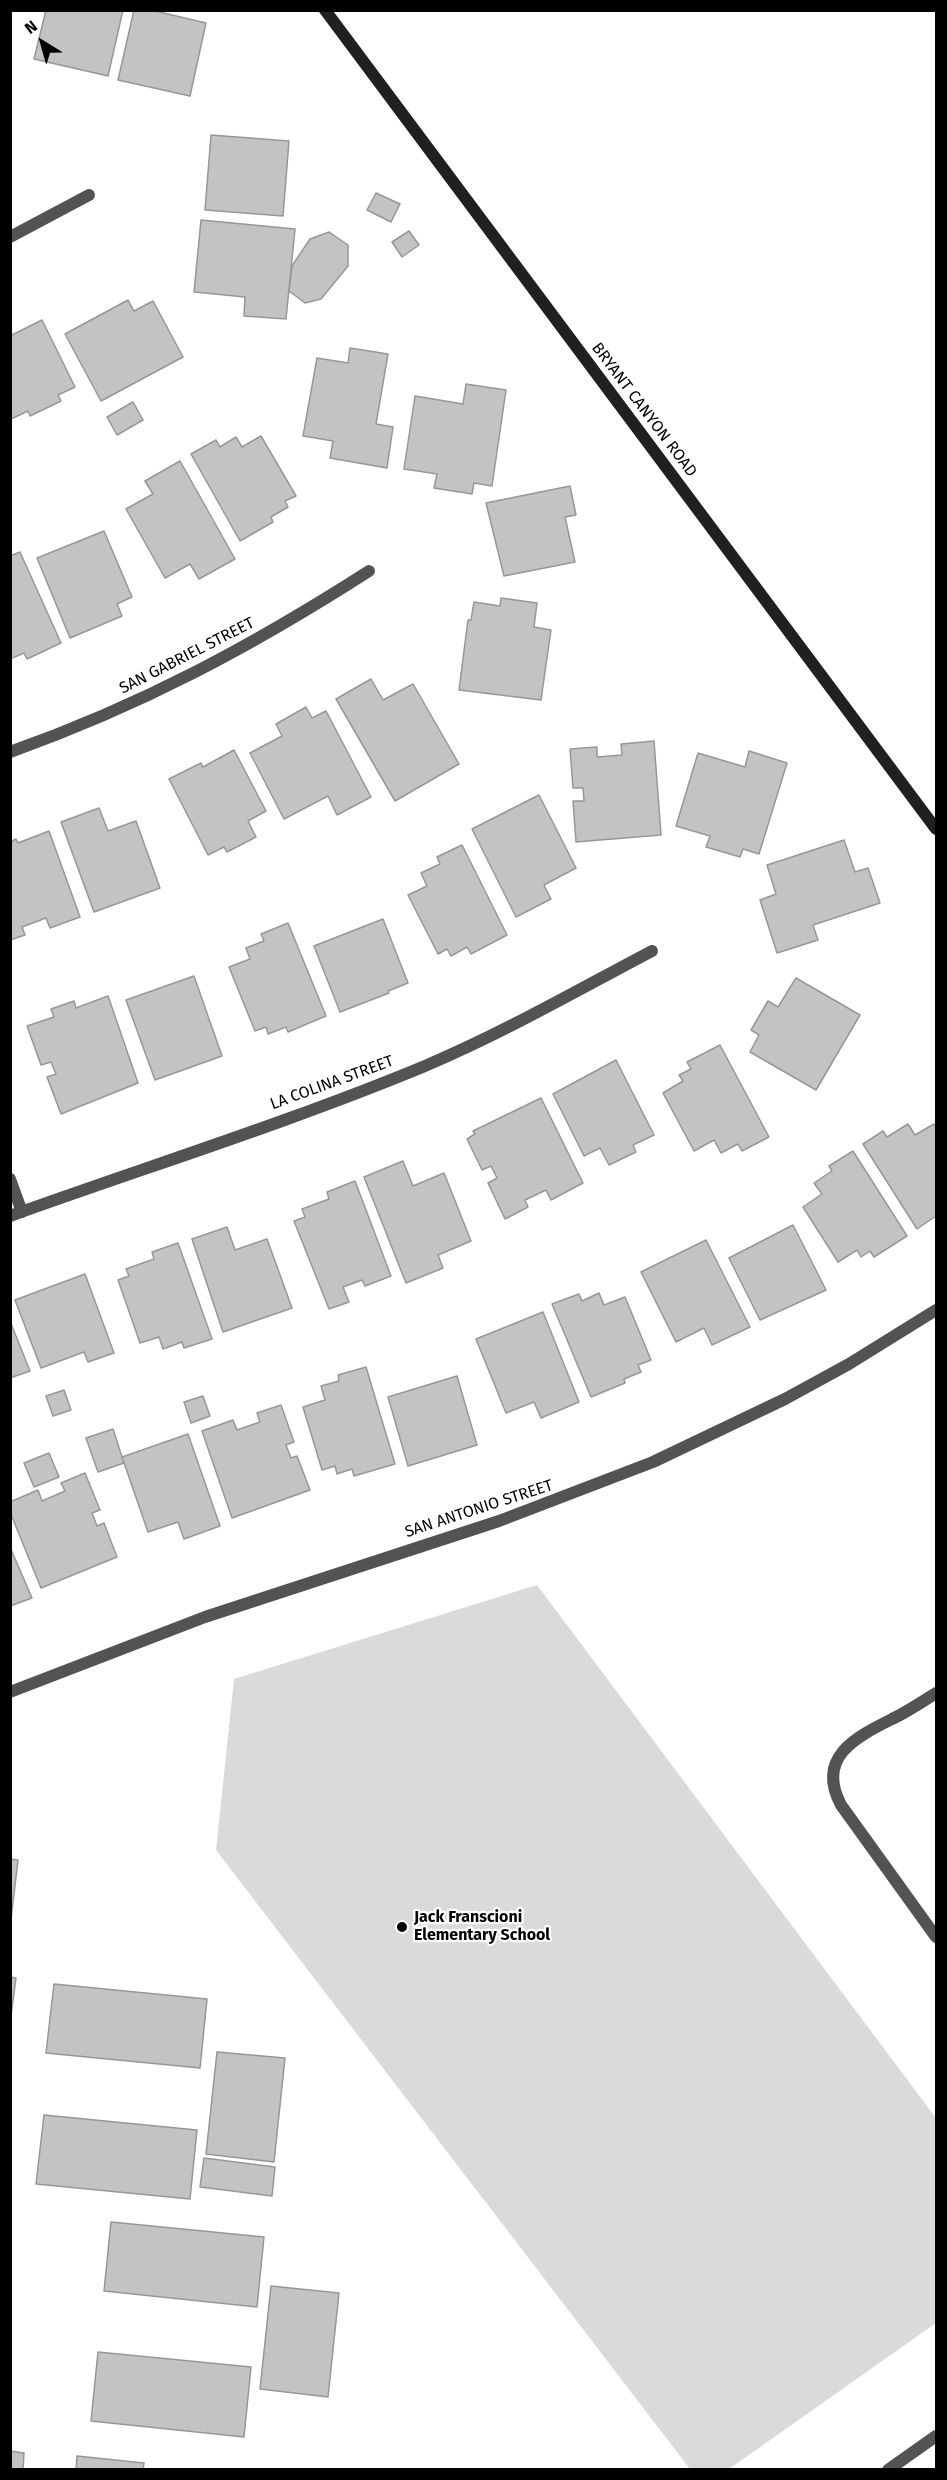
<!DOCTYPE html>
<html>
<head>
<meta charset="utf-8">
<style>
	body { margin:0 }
	#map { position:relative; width:947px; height:2480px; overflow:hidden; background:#fff; font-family:"Fira Sans",sans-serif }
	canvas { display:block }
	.frame { position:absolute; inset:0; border:12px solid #000; pointer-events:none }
	.north { position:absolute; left:12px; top:12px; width:60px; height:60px; -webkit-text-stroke:4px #fff; paint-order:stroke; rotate:323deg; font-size:16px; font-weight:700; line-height:24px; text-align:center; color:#000 }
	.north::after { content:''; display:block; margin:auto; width:21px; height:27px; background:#000; clip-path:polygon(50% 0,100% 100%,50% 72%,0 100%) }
</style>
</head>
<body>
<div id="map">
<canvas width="947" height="2480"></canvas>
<div class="frame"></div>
<div class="north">N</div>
</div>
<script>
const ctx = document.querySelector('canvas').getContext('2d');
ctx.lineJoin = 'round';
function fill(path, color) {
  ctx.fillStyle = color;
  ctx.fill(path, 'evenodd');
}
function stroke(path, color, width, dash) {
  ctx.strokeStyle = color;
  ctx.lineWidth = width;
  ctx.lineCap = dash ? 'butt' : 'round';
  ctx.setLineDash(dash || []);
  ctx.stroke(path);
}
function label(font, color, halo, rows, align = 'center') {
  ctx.font = font + ' "Fira Sans",sans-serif';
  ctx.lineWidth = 4.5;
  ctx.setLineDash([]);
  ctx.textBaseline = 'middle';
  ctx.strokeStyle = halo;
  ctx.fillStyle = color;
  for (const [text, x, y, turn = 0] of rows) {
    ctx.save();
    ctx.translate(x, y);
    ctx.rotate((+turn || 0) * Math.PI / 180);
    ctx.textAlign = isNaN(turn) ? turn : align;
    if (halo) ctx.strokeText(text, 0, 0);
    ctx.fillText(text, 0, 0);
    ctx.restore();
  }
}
fill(new Path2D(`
	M537 1585 936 2118V2323L729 2469H690L216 1850 234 1679Z`), '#dadada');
const building = new Path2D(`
	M46 10H123L108 76 34 59Z
	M134 10H151L206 23 190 96 118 80Z
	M211 135 289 141 283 216 205 210Z
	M376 193 400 204 391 222 367 210Z
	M201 220 295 229 286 319 244 316 245 297 194 292Z
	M409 231 419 245 402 257 392 242Z
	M329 232 348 245V266L321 299 305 303 289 291 292 266 310 239Z
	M128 300 134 311 153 301 183 357 101 401 65 334Z
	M42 320 75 387 58 395 61 401 30 416 28 411 11 419 10 336Z
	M350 348 388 354 376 424 393 427 387 468 330 458 333 441 303 436 317 358 348 363Z
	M466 384 506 390 492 486 474 483 472 494 434 488 437 474 404 469 415 396 463 404Z
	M133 402 143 420 117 435 107 417Z
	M261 436 296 496 285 501 288 507 271 517 273 522 240 541 191 454 216 440 220 447 236 437 242 447Z
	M180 461 235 559 199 579 190 564 165 578 126 509 153 494 145 481Z
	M570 486 576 515 565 517 575 562 504 576 486 503Z
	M104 531 132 597 117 604 122 616 70 638 37 558Z
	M20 552 61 643 27 659 24 653 10 659V556Z
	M501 598 537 603 534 627 551 630 541 700 459 690 468 620H471L474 602 500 606Z
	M371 679 383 700 413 684 459 764 395 801 336 699Z
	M306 707 312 718 326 711 371 797 337 815 328 796 284 819 250 753 282 736 276 724Z
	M654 741 661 835 576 842 573 801H584L583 788H573L570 749 597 747V757L622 755 621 744Z
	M234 750 266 811 248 821 256 837 227 852 224 847 208 855 169 779 201 763 203 767Z
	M749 751 787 763 759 854 743 849 740 857 706 847 710 836 676 826 698 753 745 767Z
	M539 795 576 868 544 885 551 899 516 917 472 829Z
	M99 808 108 831 136 821 160 888 94 912 61 822Z
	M49 831 80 917 50 928 46 918 22 927 25 935 10 940V842L16 839 18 843Z
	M844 840 855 872 868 868 880 903 813 925 818 940 777 953 760 900 776 894 767 865Z
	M462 845 507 935 471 954 467 947 451 956 447 949 438 954 408 895 427 886 421 873 440 864 437 857Z
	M383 919 408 983 388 991 389 993 340 1012 314 946Z
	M288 923 326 1016 288 1032 286 1027 268 1034 266 1027 255 1031 229 967 250 959 246 948 264 941 261 934Z
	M194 976 222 1056 155 1080 126 1000Z
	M796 978 860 1015 816 1090 750 1052 759 1035 751 1030 768 1001 778 1007Z
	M108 996 138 1083 61 1114 47 1077 56 1074 51 1062 41 1065 27 1026 54 1017 51 1009 74 1001 76 1008Z
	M720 1045 769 1137 742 1151 738 1144 721 1153 714 1140 694 1151 663 1093 683 1081 679 1075 691 1069 687 1062Z
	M616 1060 654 1135 633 1145 636 1152 609 1165 600 1148 584 1156 553 1094Z
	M541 1098 583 1183 551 1200 546 1190 525 1200 528 1207 505 1219 488 1183 497 1178 491 1166 482 1170 467 1139 475 1134 473 1131Z
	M908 1124 915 1135 934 1124 936 1128V1216L917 1229 863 1144 883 1131 887 1137Z
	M853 1151 907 1236 874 1257 870 1251 861 1257 857 1250 838 1262 803 1207 822 1194 814 1183 832 1171 829 1166Z
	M403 1161 413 1186 444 1173 471 1241 438 1255 443 1268 406 1283 364 1177Z
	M355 1181 391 1276 365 1286 362 1280 343 1287 349 1302 329 1309 294 1221 305 1217 302 1209 329 1199 327 1192Z
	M793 1225 826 1290 760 1320 729 1258Z
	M227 1227 235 1250 267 1239 292 1308 223 1332 192 1239Z
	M706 1240 750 1327 712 1345 704 1328 676 1342 641 1272Z
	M178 1243 212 1339 184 1348 182 1342 163 1349 159 1337 140 1343 118 1280 129 1276 126 1269 154 1259 152 1252Z
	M85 1274 114 1353 88 1362 84 1352 41 1368 15 1300Z
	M599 1293 604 1305 625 1297 651 1360 638 1365 641 1372 624 1379 625 1383 591 1397 552 1304 579 1294 582 1301Z
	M543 1312 579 1402 541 1418 534 1402 506 1413 476 1339Z
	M10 1321 30 1371 10 1378Z
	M366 1367 395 1464 354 1476 352 1469 337 1474 335 1466 322 1470 303 1407 325 1400 321 1386 339 1381 338 1375Z
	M457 1376 477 1445 408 1466 388 1397Z
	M64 1390 71 1410 53 1416 46 1396Z
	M203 1396 210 1416 191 1423 184 1402Z
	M281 1405 294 1442 286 1445 291 1458 297 1456 310 1490 232 1518 202 1431 233 1420 237 1430 260 1422 257 1413Z
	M113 1429 124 1463 98 1472 86 1438Z
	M188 1434 220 1526 184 1539 178 1522 148 1532 122 1457Z
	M49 1453 59 1477 34 1487 24 1463Z
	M85 1473 100 1510 92 1513 97 1526 104 1523 117 1557 41 1588 10 1512V1502L38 1490 42 1501 65 1491 61 1483Z
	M10 1547 32 1598 10 1606Z
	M10 1859 18 1860 10 1928Z
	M10 1977 16 1978 10 2023Z
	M54 1984 207 1999 200 2068 46 2053Z
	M217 2052 285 2058 274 2162 206 2154Z
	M44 2115 197 2130 190 2199 36 2184Z
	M204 2158 275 2167 272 2196 200 2187Z
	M111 2222 264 2237 257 2307 104 2291Z
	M271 2286 339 2293 328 2397 260 2389Z
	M98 2352 251 2367 244 2437 91 2421Z
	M10 2451 24 2453 23 2470H10Z
	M77 2456 144 2463 143 2470H76Z`);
fill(building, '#c3c3c3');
stroke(building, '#979797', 1.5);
stroke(new Path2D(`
	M10 237 89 195
	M10 752C142 705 252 646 369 571
	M10 1179 22 1212
	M10 1216C149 1166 290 1122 425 1066 503 1033 578 990 652 951
	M10 1692 205 1617 499 1521 653 1462 785 1399 849 1364 936 1310
	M936 1693C922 1702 907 1712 892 1719 854 1738 816 1758 841 1805L936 1937
	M888 2470 936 2436`), '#535353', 12);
stroke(new Path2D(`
	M325 10 936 829`), '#202020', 12);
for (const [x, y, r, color] of [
	[402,1927,6,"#000"]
]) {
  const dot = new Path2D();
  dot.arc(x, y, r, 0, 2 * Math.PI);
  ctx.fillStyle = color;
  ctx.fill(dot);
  stroke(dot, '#fff', 2);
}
label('16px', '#000', '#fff', [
	["BRYANT CANYON ROAD",644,410,53],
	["SAN GABRIEL STREET",187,656,-27],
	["LA COLINA STREET",332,1083,-20],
	["SAN ANTONIO STREET",479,1509,-18]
]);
label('bold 16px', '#000', '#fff', [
	["Jack Franscioni",414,1918],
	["Elementary School",414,1936]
], 'left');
</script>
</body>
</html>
